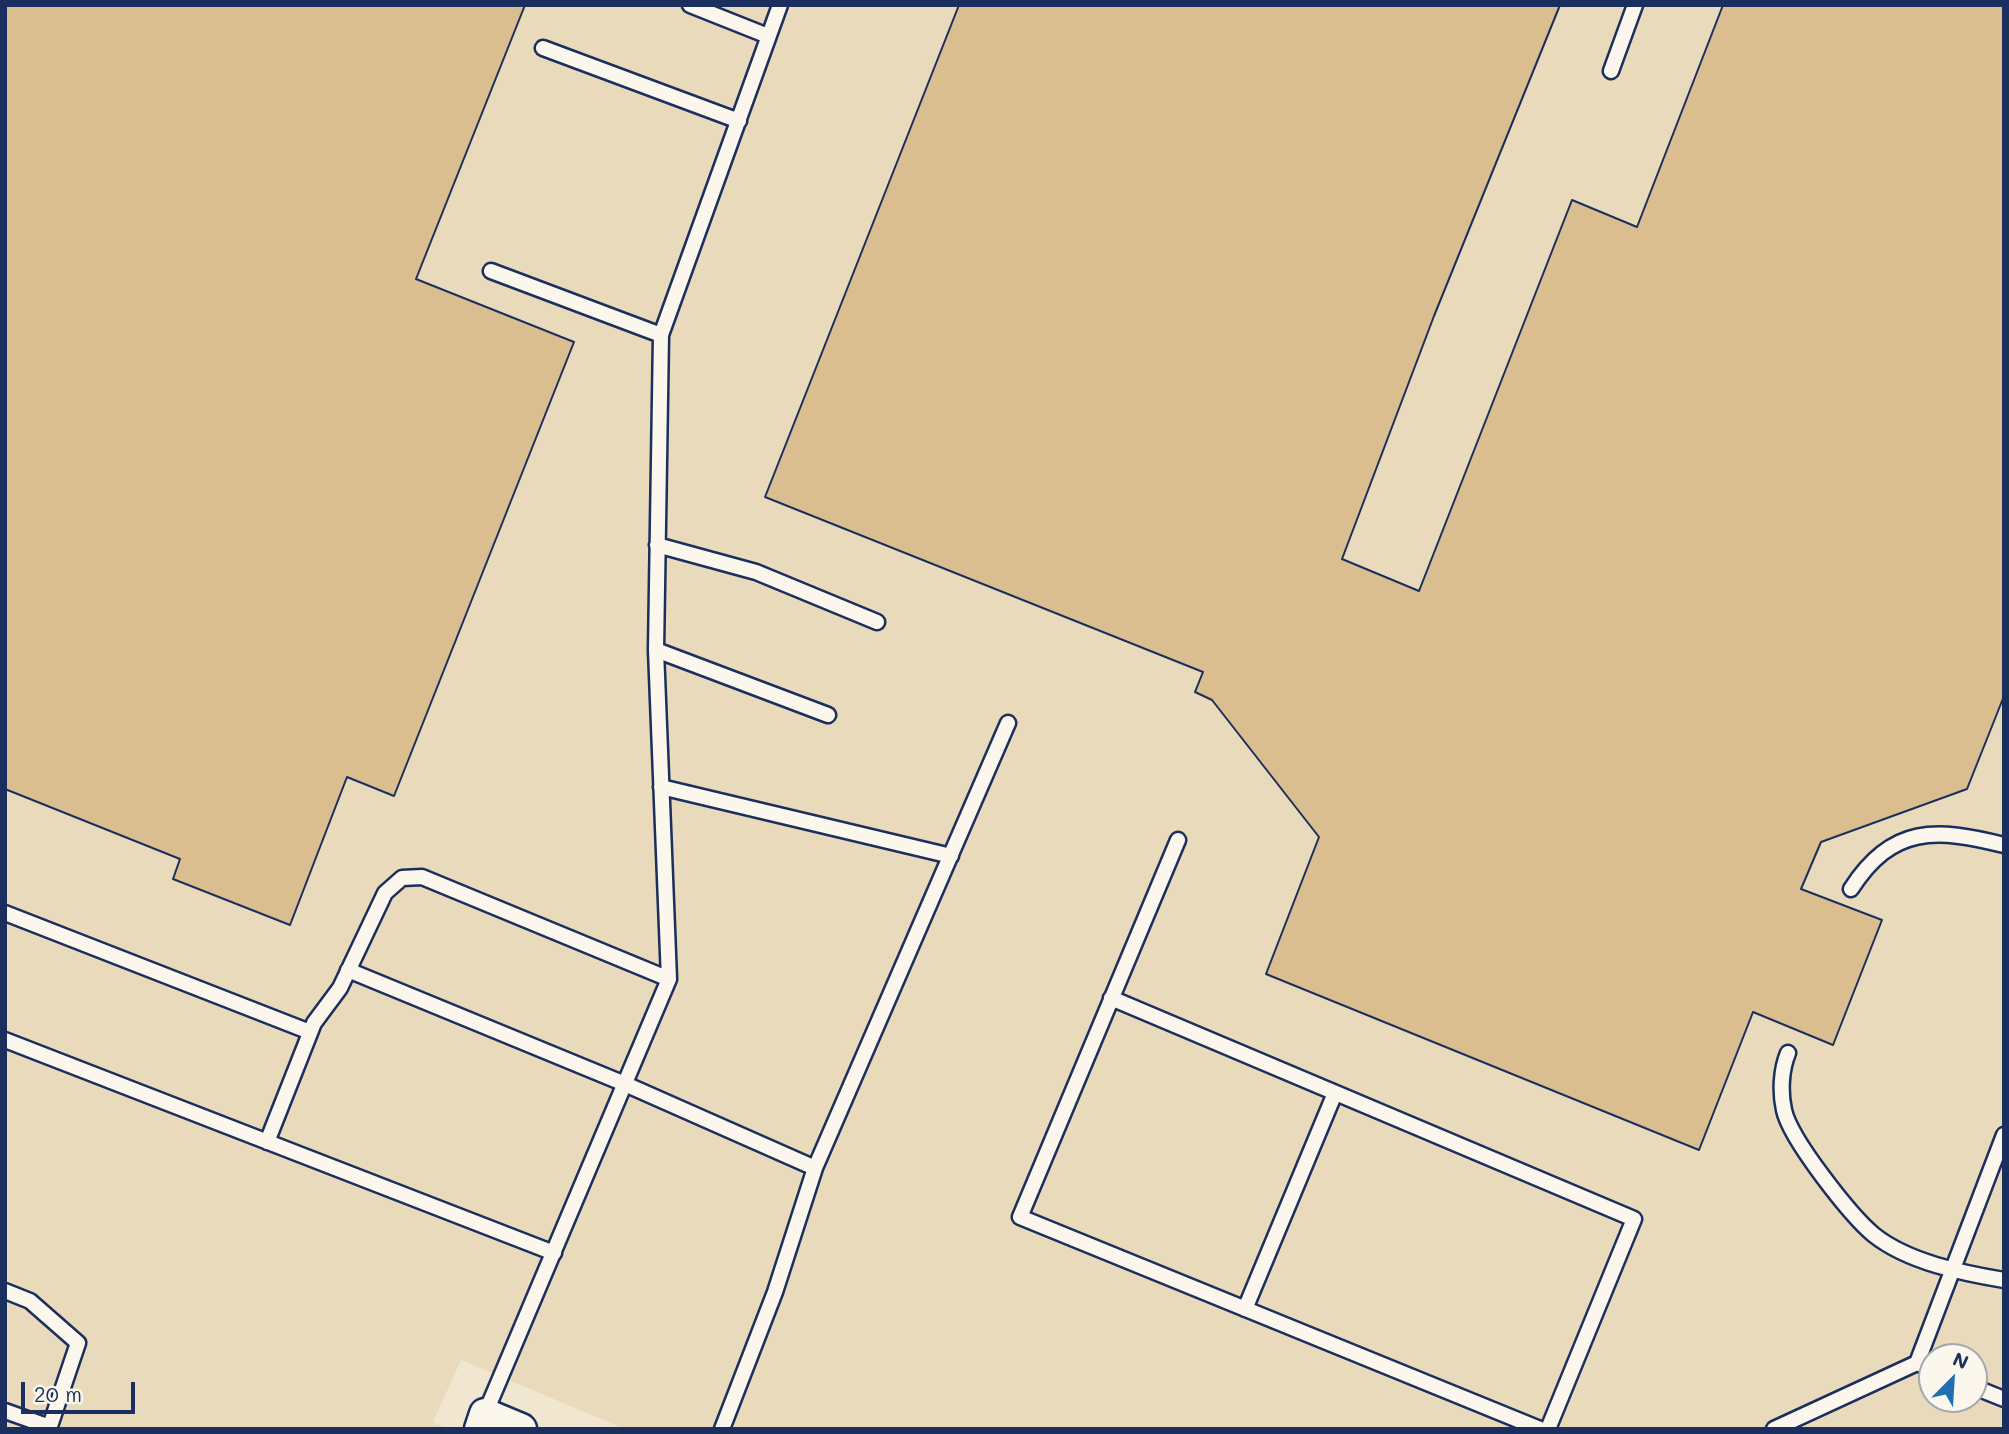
<!DOCTYPE html>
<html>
<head>
<meta charset="utf-8">
<style>
	body { margin:0 }
	#map { position:relative; width:2009px; height:1434px; overflow:hidden; background:#f1e6d0; font-family:Mali,sans-serif }
	canvas { display:block }
	.frame { position:absolute; inset:0; border:7px solid #1b2f5e; pointer-events:none }
	.north { position:absolute; left:1918px; top:1343px; width:70px; height:70px; box-sizing:border-box; background:#fbf7ec; border:2px solid #a1a7b3; border-radius:50%; rotate:24deg; font-size:19px; font-weight:700; line-height:28px; text-align:center; color:#1b2f5e }
	.north::after { content:''; display:block; margin:auto; width:24px; height:32px; background:#1f6fb2; clip-path:polygon(50% 0,100% 100%,50% 72%,0 100%) }
	.scale { position:absolute; left:21px; top:1382px; width:114px; height:32px; box-sizing:border-box; border:4px solid #1b2f5e; border-top:0; padding-left:9px; font-size:21px; line-height:24px; white-space:nowrap; color:#1b2f5e; -webkit-text-stroke:5px #fbf7ec; paint-order:stroke }
</style>
</head>
<body>
<div id="map">
<canvas width="2009" height="1434"></canvas>
<div class="frame"></div>
<div class="north">N</div>
<div class="scale">20 m</div>
</div>
<script>
const ctx = document.querySelector('canvas').getContext('2d');
ctx.lineJoin = 'round';
function fill(path, color) {
  ctx.fillStyle = color;
  ctx.fill(path, 'evenodd');
}
function stroke(path, color, width, dash) {
  ctx.strokeStyle = color;
  ctx.lineWidth = width;
  ctx.lineCap = dash ? 'butt' : 'round';
  ctx.setLineDash(dash || []);
  ctx.stroke(path);
}
fill(new Path2D(`
	M5 5H2004V1429H625L461 1360 433 1422 448 1429H5ZM1932 1357H1974V1399H1932Z`), '#eadabc');
const building = new Path2D(`
	M5 5H525L416 279 574 342 394 796 347 777 290 925 173 879 180 859 5 789Z
	M959 5H1560L1434 316 1342 559 1419 591 1572 200 1637 227 1723 5H2004V696L1967 789 1821 842 1801 889 1882 920 1833 1045 1753 1012 1699 1150 1266 974 1319 837 1212 700 1195 692 1203 672 765 497Z`);
fill(building, '#dabe8f');
stroke(building, '#1b2f5e', 2);
const service = new Path2D(`
	M690 5 768 36
	M543 48 739 121
	M1611 71 1635 5
	M491 271 661 335
	M657 545 756 572 877 622
	M656 650 828 715
	M661 787 951 856
	M1178 840 1020 1217 1540 1429
	M1851 889C1892 825 1936 828 2004 845
	M5 913 310 1032
	M348 970 625 1084 815 1168 1008 723
	M1111 998 1634 1219 1548 1429
	M5 1040 554 1253
	M1788 1053C1781 1070 1780 1092 1784 1110 1790 1139 1851 1216 1874 1235 1908 1262 1962 1273 2004 1280
	M267 1142 314 1023 340 988 385 893 402 878 422 877 669 979
	M5 1291 30 1301 78 1343 49 1429
	M1245 1309 1335 1093
	M1932 1369 1917 1363 2004 1135
	M1974 1387 2004 1399
	M5 1411 50 1427
	M485 1414 669 979 656 650 661 335 780 5
	M722 1429 775 1292 815 1168
	M1774 1429 1917 1363`);
const minor = new Path2D(`
	M480 1429 485 1414 521 1429`);
stroke(service, '#1b2f5e', 19);
stroke(minor, '#1b2f5e', 35);
stroke(service, '#fbf7ec', 14);
stroke(minor, '#fbf7ec', 30);
</script>
</body>
</html>
